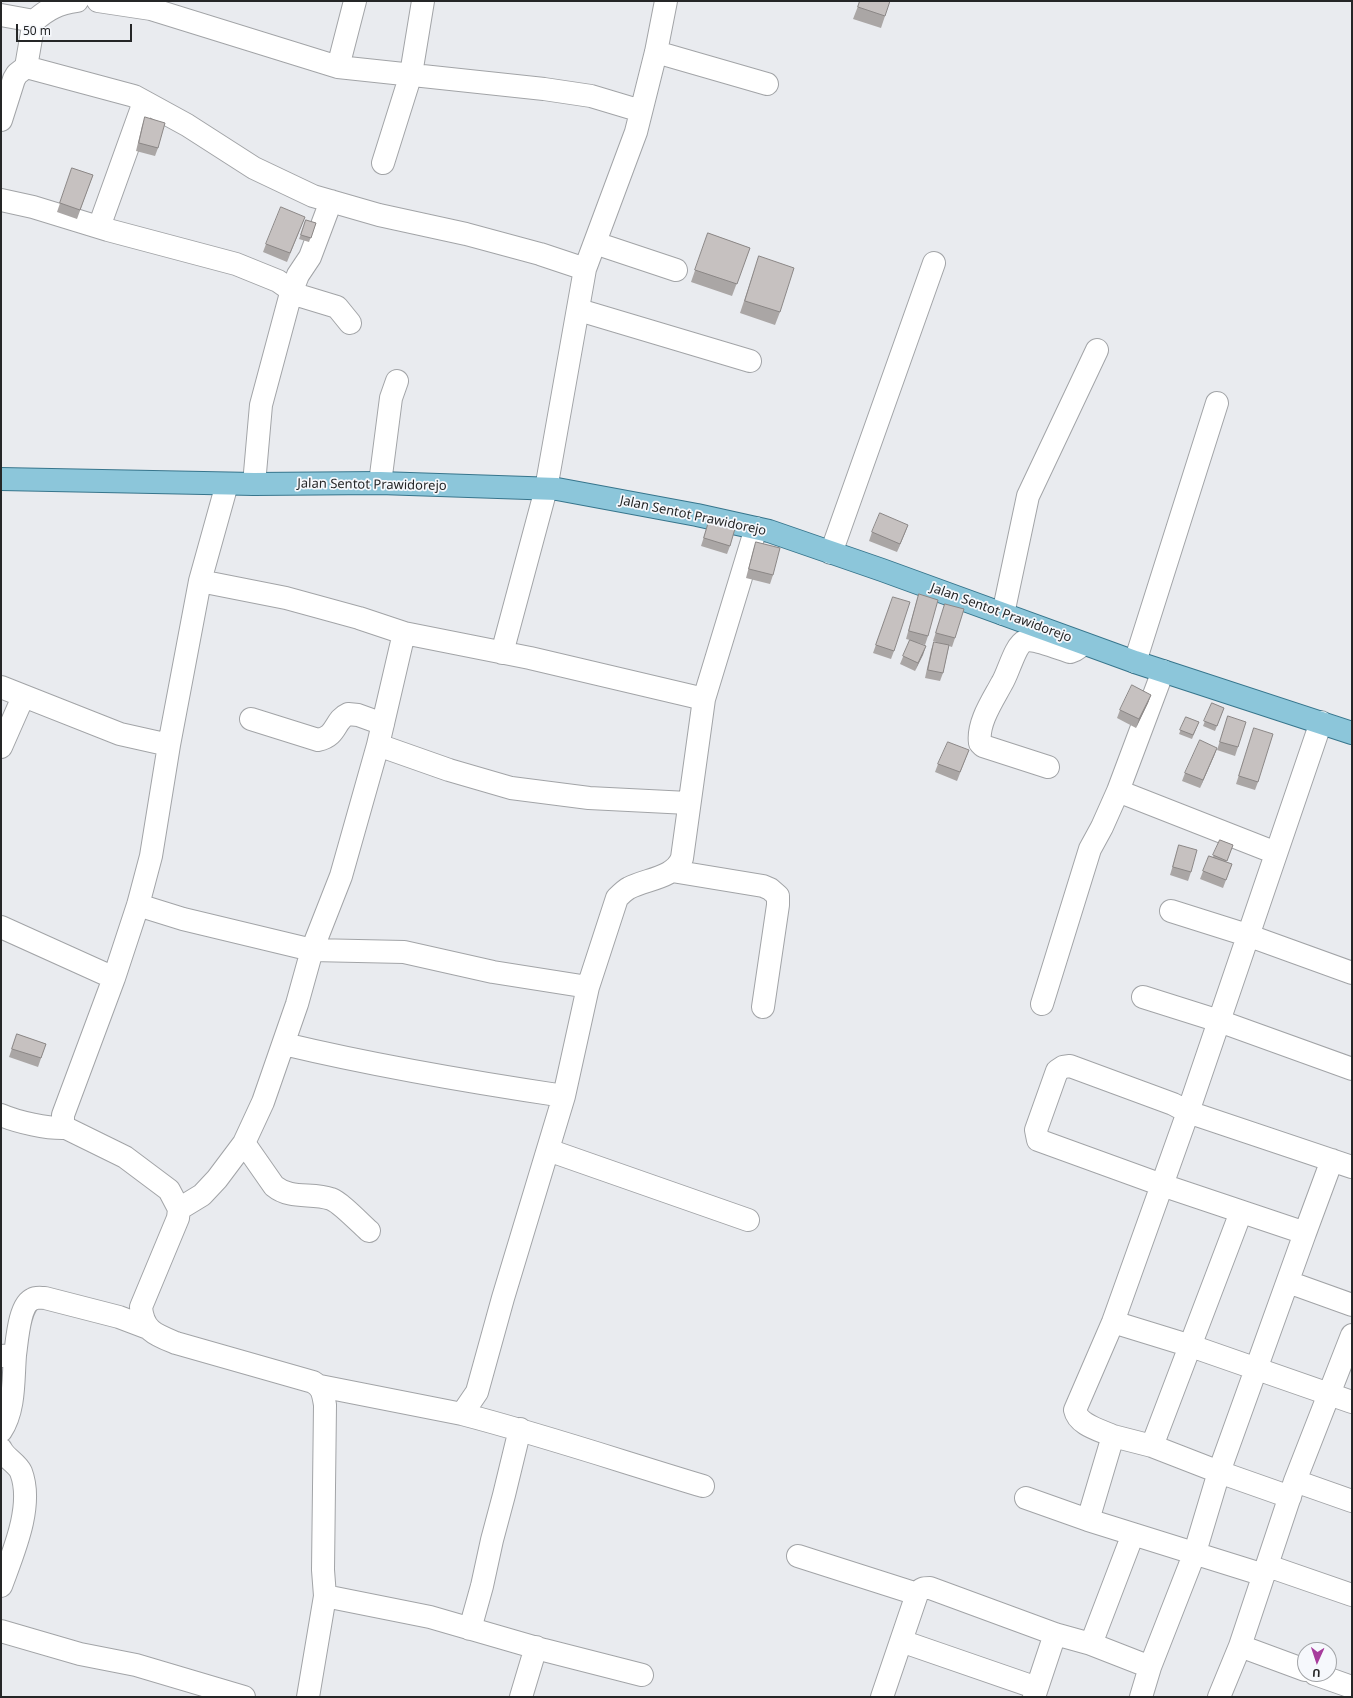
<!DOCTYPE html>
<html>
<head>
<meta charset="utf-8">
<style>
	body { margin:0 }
	#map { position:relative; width:1353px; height:1698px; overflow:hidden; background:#e9ebef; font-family:"Noto Sans",sans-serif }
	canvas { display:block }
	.frame { position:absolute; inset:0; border:2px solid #252627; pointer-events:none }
	.north { position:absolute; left:1297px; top:1642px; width:40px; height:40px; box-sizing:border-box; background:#f6f8fc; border:1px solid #a2a4a7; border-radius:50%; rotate:183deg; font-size:11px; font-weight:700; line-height:16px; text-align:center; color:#252627 }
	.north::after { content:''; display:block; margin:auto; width:14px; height:18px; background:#a73c9c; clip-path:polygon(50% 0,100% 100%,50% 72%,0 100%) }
	.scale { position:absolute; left:16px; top:24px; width:116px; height:18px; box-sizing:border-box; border:2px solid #252627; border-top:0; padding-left:5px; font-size:12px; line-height:14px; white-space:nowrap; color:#252627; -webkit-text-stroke:3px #f6f8fc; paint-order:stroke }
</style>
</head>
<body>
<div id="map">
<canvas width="1353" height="1698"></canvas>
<div class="frame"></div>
<div class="north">U</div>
<div class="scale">50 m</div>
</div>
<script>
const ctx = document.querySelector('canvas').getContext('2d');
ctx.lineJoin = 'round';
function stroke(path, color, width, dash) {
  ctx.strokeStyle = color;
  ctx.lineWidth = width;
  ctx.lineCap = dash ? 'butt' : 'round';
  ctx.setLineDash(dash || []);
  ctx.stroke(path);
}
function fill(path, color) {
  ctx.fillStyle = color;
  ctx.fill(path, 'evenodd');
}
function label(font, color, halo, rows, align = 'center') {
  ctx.font = font + ' "Noto Sans",sans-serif';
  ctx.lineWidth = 3.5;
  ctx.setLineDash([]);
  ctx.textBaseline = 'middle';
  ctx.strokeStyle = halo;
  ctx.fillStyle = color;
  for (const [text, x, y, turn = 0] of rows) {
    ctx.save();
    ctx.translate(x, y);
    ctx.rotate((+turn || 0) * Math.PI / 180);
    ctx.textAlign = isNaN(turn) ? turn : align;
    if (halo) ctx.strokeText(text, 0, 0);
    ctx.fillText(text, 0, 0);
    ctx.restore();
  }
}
const minor = new Path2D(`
	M98 1 151 9 338 67 544 89 591 96 641 111
	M1 15 34 21 26 67 134 96 187 125 254 168 313 196 379 215 466 234 540 254 585 269
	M34 21C49 8 58 4 77 1
	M656 52 767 84
	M338 67 355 1
	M1 120 14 79 17 74 26 67
	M383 163 411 74 423 1
	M1 200 33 207 108 230 236 264 278 281 288 288 291 293 261 405 254 484
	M331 201 310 257 298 275 291 293 337 307 350 323
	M99 227 144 102
	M595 243 676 270
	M579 310 750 361
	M380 483 391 398 397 381
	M831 553 934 263
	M200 581 286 598 359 618 404 633
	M1003 614 1028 496 1097 350
	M502 653 546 489 585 269 636 132 656 52 666 1
	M1135 662 1217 403
	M1 687 120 734 169 745 151 856 138 905 114 978 63 1115V1123L66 1128 125 1157 169 1190 179 1209 178 1218 141 1307C143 1331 156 1335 176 1343L313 1382C323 1388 323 1394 325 1405L323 1570 325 1596 308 1697
	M251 719 318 740C338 736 334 720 348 714L358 715 383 724
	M1321 722 1188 1112 1162 1185 1038 1140 1036 1130 1057 1071 1063 1067 1070 1066 1173 1104 1188 1112 1352 1167
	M169 745 200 581 227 484
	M378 745 449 770 511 788 589 798 688 803
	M1 747 23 697
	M1048 767 983 746 980 743C977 723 993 700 1002 683 1008 674 1015 645 1025 641 1034 638 1060 649 1070 652L1075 650 1084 644
	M1118 791 1276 853
	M672 871 763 886 770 889 778 896V905L763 1007
	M138 905 183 919 312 950 404 952 493 972 588 987
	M1171 911 1247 935 1352 973
	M1 927 114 978
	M1143 997 1219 1021 1352 1069
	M1042 1004 1090 849 1102 827 1118 791 1163 671
	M284 1044C376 1066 470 1082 564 1096
	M1 1115C17 1122 48 1129 66 1128
	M244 1143 274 1186C291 1200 312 1192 331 1199 340 1202 360 1223 369 1231
	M548 1150 748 1220
	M179 1209 202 1195 217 1179 244 1143 263 1102 297 1004 312 950 341 876 378 745 404 633 530 658 704 699
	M1241 1212 1152 1446 1219 1472 1290 1497
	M1305 1233 1332 1160
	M1288 1282 1352 1305
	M1113 1322 1191 1346 1352 1402
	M1 1356 15 1355C17 1342 19 1304 33 1299 36 1297 41 1298 45 1298L119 1317 148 1328
	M320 1386 462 1414 477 1392 503 1298 564 1096 588 987 617 898C621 894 625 890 629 888 646 879 675 878 682 858L704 699 756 528
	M462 1414C543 1435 623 1462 703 1486
	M1 1431C15 1410 13 1380 15 1355
	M1113 1436 1152 1446
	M1 1449C5 1458 17 1463 21 1472 34 1506 13 1553 1 1586
	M1295 1481 1352 1501
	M1026 1498 1088 1520 1113 1436C1100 1430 1078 1425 1075 1410L1113 1322 1162 1185 1305 1233 1219 1472 1195 1552 1150 1667 1141 1697
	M1088 1520 1264 1575
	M798 1556 917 1594
	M1268 1566 1352 1595
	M325 1596 430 1617 544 1650 642 1675
	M470 1629 482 1586 492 1540 504 1495 520 1429
	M1 1631 80 1654 136 1665 244 1697
	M901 1641 1037 1688
	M1091 1644 1150 1667
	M1240 1646 1305 1670
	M1315 1674 1352 1687
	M521 1697 536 1647
	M882 1697 917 1594C921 1588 924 1588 930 1588L1055 1634 1091 1644 1133 1534
	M1034 1697 1055 1634
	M1219 1697 1240 1646 1295 1481 1352 1335`);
const major = new Path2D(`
	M1 479 254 484 380 483 557 489 697 515 769 531 882 570 1135 662 1352 733`);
stroke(minor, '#a2a4a7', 24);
stroke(major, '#37758c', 24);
stroke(minor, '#fff', 22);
stroke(major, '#8cc6da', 22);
fill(new Path2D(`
	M860 1 885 16 881 28 853 19Z
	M145 117 158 148 155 156 136 151 142 126Z
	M72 168 93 175 77 219 57 212Z
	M305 217 287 262 263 252 266 244Z
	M306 220 316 223 309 242 299 239Z
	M708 233 750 248 732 296 691 282Z
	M759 256 780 312 775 325 740 313Z
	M710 518 730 546 727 554 701 546Z
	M908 525 897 552 869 541 872 532Z
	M756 542 773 575 770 584 746 578 753 551Z
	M919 594 928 636 925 645 916 642 926 646 915 671 900 664 910 640 906 639 916 603Z
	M945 604 955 638 952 647 949 646 943 673 940 681 925 678 931 650 934 642 940 643 933 641Z
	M890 605 894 651 891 659 873 653Z
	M1151 695 1148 703 1136 728 1117 718 1120 710Z
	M1212 703 1224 708 1215 731 1203 726Z
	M1228 716 1238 747 1235 756 1217 750Z
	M1186 717 1199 722 1192 739 1179 734Z
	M1254 728 1258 782 1255 790 1236 784Z
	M1217 748 1214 756 1200 788 1182 781 1185 773Z
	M969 750 957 781 935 772 938 764Z
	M1220 840 1233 845 1226 862 1232 864 1223 888 1200 879 1209 856 1213 857Z
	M1179 845 1191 872 1188 881 1170 875Z
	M17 1034 46 1044 38 1067 9 1057Z`), '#aaa6a5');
fill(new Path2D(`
	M908 525 905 533 897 552 900 544Z
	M926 646 923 655 915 671 918 663Z
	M1151 695 1148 703 1136 728 1139 719Z
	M1217 748 1214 756 1200 788 1203 780Z`), '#8b8786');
const building = new Path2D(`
	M860 1H890L885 16 858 7Z
	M145 117 165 123 158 148 139 143Z
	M72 168 93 175 80 210 60 203Z
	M281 207 305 217 290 253 266 244Z
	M306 220 316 223 311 238 301 235Z
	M708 233 750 248 737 284 695 270Z
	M759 256 794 268 780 312 745 301Z
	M880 513 908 525 900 544 872 532Z
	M710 518 736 525 730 546 704 538Z
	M756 542 780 548 773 575 749 569Z
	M919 594 938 600 928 636 909 631Z
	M893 597 910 602 894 651 876 645Z
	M945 604 964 609 955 638 936 633Z
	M910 640 926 646 918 663 903 656Z
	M934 642 949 645 943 673 928 670Z
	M1132 685 1151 695 1139 719 1120 710Z
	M1212 703 1224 708 1217 726 1204 721Z
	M1228 716 1246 722 1238 747 1220 742Z
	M1186 717 1199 722 1193 735 1180 730Z
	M1254 728 1273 734 1258 782 1239 776Z
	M1200 740 1217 748 1203 780 1185 773Z
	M948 742 969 750 960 772 938 764Z
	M1220 840 1233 845 1227 861 1213 855Z
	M1179 845 1197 850 1191 872 1173 867Z
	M1209 856 1232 864 1226 880 1203 871Z
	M17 1034 46 1044 41 1058 12 1049Z`);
fill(building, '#c6c1c0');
stroke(building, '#8b8786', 1);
label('13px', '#252627', '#f6f8fc', [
	["Jalan Sentot Prawidorejo",372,485,1],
	["Jalan Sentot Prawidorejo",693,516,12],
	["Jalan Sentot Prawidorejo",1001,613,20]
]);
</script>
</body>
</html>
